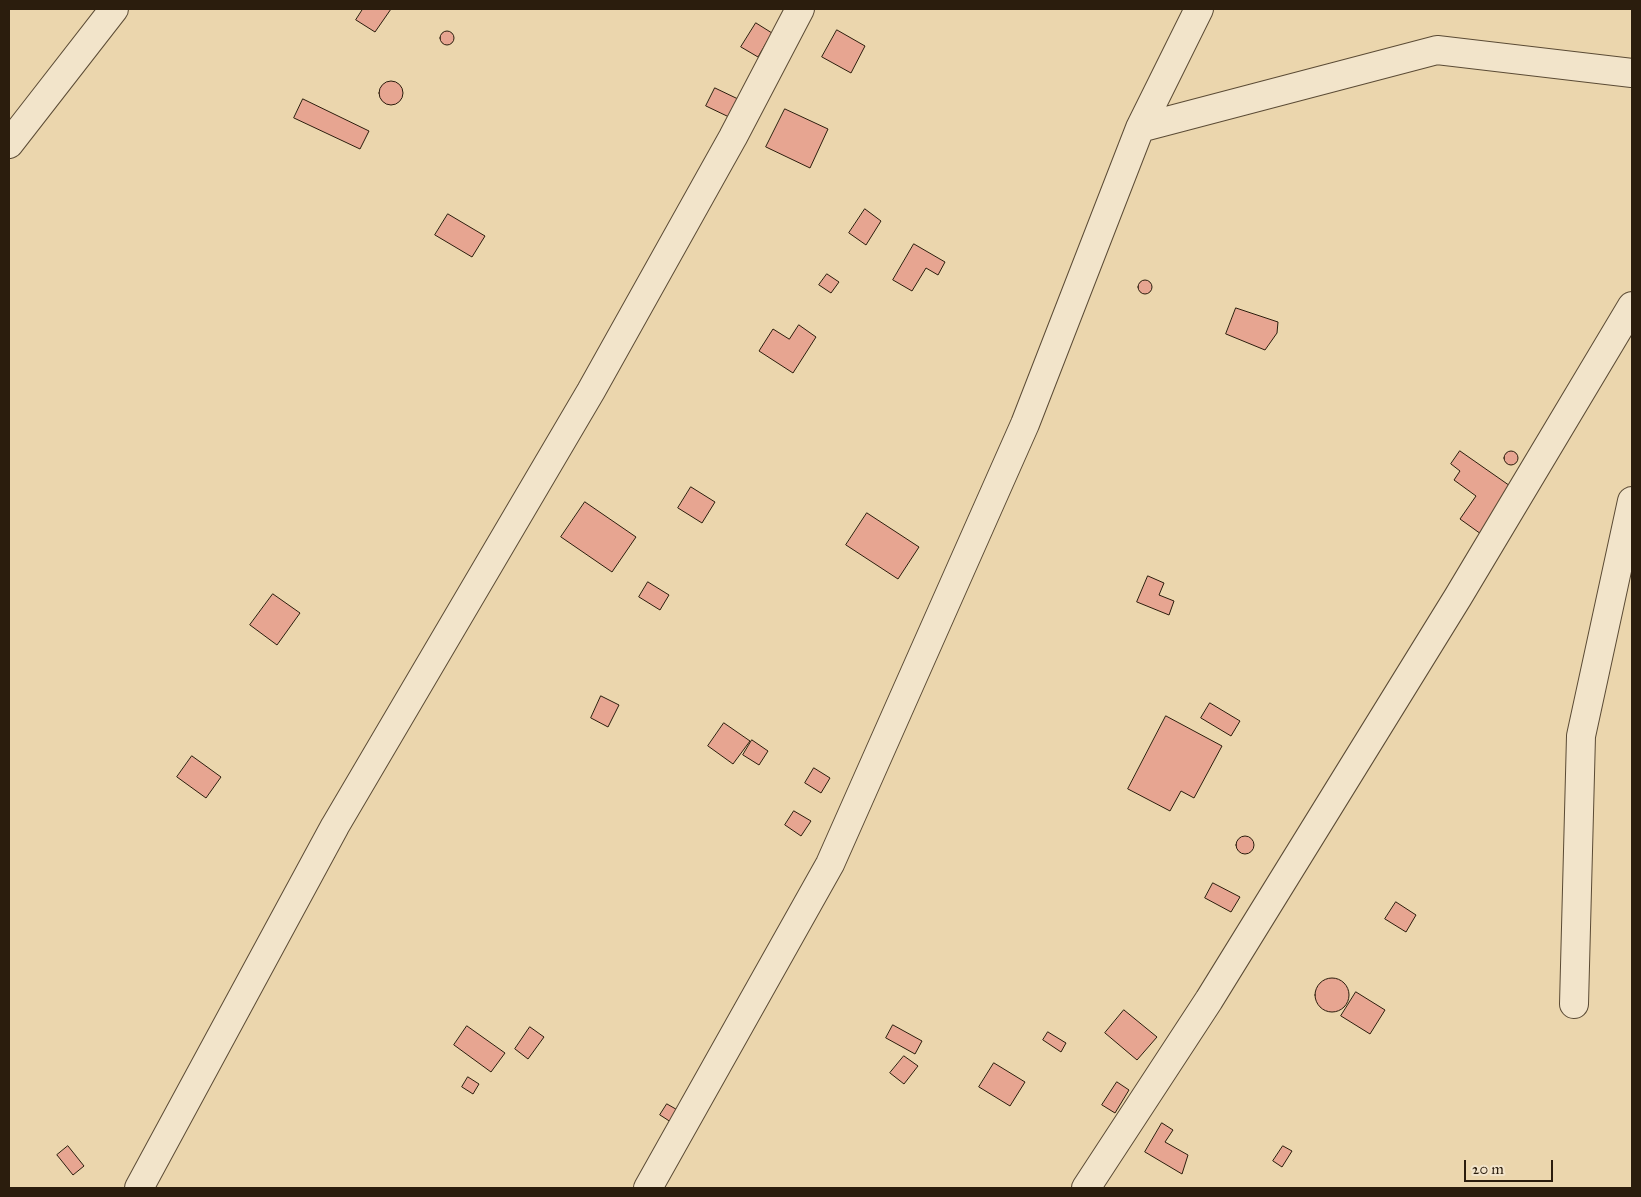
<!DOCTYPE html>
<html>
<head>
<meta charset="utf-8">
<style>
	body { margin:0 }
	#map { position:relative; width:1641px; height:1197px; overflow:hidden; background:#ebd6ad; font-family:"IM FELL Great Primer",serif }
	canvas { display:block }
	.frame { position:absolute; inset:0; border:10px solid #2b1d0d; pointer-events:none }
	.scale { position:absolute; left:1464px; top:1160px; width:89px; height:22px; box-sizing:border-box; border:2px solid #2b1d0d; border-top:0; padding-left:6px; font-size:15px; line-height:18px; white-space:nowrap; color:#2b1d0d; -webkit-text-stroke:4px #f2e4ca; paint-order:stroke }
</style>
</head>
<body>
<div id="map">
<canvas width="1641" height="1197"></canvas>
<div class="frame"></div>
<div class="scale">20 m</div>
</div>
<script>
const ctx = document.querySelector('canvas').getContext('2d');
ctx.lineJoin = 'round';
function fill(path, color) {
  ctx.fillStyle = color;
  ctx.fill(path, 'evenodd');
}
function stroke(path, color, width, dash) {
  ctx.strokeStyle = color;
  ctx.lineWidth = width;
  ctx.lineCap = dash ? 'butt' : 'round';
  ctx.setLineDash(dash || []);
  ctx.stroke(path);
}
const building = new Path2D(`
	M363 9H391L375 32 356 20Z
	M756 23 772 33 758 57 741 47Z
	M837 30 865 46 851 73 822 57Z
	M440 38a7 7 0 1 1 14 0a7 7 0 1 1-14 0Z
	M379 93a12 12 0 1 1 24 0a12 12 0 1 1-24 0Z
	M715 88 738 99 729 117 706 106Z
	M303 99 369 131 360 149 294 118Z
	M785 109 828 129 810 168 766 147Z
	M865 209 881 221 866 245 849 233Z
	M448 214 485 236 472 257 435 235Z
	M914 244 945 262 938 275 926 268 912 291 893 280Z
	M827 274 839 282 831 293 819 285Z
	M1138 287a7 7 0 1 1 14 0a7 7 0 1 1-14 0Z
	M1236 308 1278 322 1277 333 1265 350 1226 334Z
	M799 325 816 337 793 373 759 351 773 329 789 339Z
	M1504 458a7 7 0 1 1 14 0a7 7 0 1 1-14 0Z
	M1460 451 1513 488 1481 534 1460 519 1476 496 1454 480 1460 471 1451 464Z
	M691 487 715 502 702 523 678 508Z
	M585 502 636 537 612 572 561 537Z
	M867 513 919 547 898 579 846 545Z
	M1148 576 1164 583 1159 595 1174 601 1169 615 1137 602Z
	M648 582 669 595 660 610 639 597Z
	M273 594 300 613 277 645 250 625Z
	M601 696 619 705 608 727 591 718Z
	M1210 703 1240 721 1231 736 1201 718Z
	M1166 716 1222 746 1194 798 1181 791 1170 811 1128 789Z
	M724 723 750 741 733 764 708 746Z
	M752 740 768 751 759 765 743 755Z
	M192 756 221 777 206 798 177 777Z
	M814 768 830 778 821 793 805 783Z
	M794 811 811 821 801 836 785 825Z
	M1236 845a9 9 0 1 1 18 0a9 9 0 1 1-18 0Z
	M1213 883 1240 897 1231 912 1205 898Z
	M1396 902 1416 915 1406 932 1385 919Z
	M1315 995a17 17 0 1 1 34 0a17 17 0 1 1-34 0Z
	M1356 992 1385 1010 1370 1034 1341 1016Z
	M1124 1010 1157 1037 1137 1060 1105 1033Z
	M893 1025 922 1041 915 1054 886 1038Z
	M467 1026 505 1053 491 1072 454 1045Z
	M530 1027 544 1037 528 1059 515 1049Z
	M1048 1032 1066 1043 1061 1052 1043 1040Z
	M904 1056 918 1066 904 1084 890 1073Z
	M994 1063 1025 1082 1010 1106 979 1087Z
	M468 1077 479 1084 473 1094 462 1087Z
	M1117 1082 1129 1090 1115 1113 1102 1105Z
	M667 1104 681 1112 674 1124 660 1115Z
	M1162 1123 1173 1130 1165 1142 1188 1155 1182 1174 1145 1152Z
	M68 1146 84 1166 73 1175 57 1155Z
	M1283 1146 1292 1151 1282 1167 1273 1161Z`);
fill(building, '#e7a591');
stroke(building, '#2b1d0d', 1);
const street = new Path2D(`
	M1140 128 1437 50 1632 73
	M9 144 114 9
	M1574 1004 1581 736 1632 501
	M139 1188 335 826 591 391 733 137 800 9
	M648 1188 830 864 1025 424 1140 128 1199 9
	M1086 1188 1209 1000 1458 597 1632 306`);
stroke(street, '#5b4b35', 30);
stroke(street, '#f2e4ca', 28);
</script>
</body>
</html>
